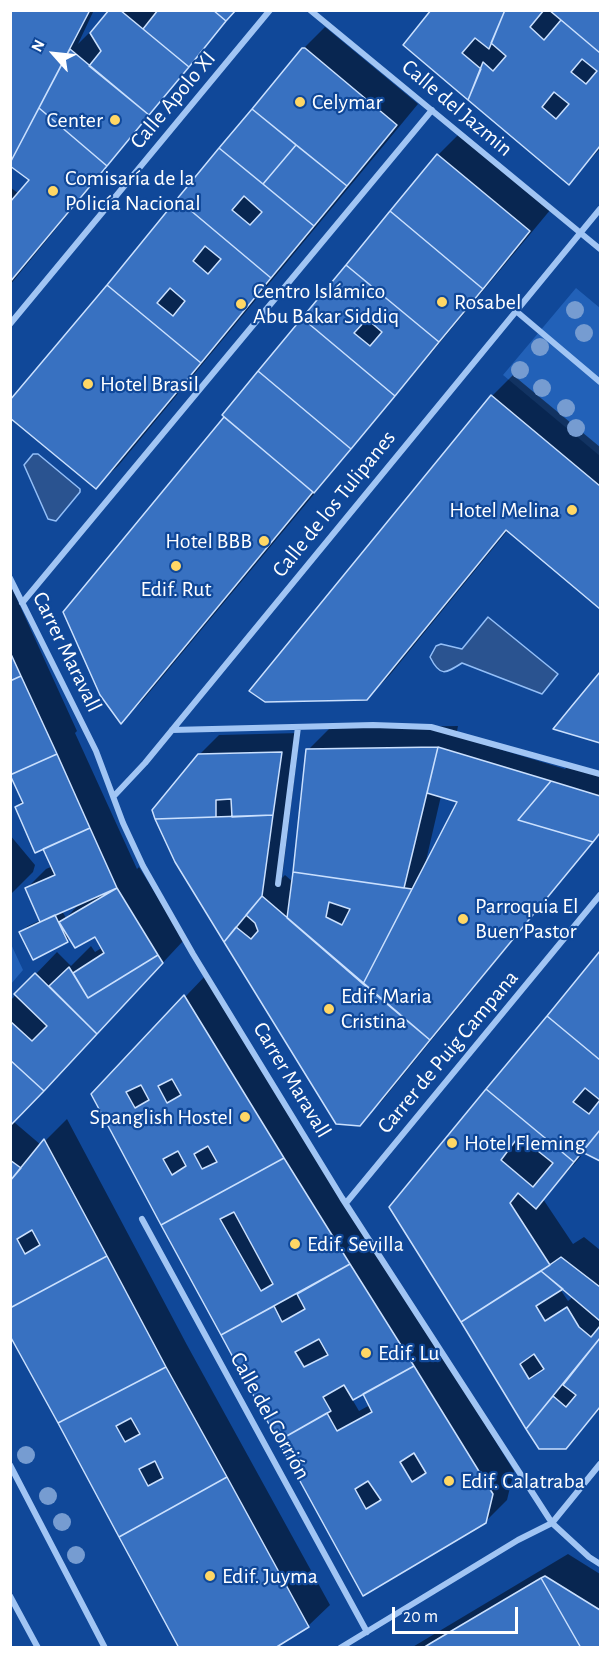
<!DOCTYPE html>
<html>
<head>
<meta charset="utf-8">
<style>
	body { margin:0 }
	#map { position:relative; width:611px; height:1658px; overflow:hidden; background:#104899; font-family:"Alegreya Sans",sans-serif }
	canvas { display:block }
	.frame { position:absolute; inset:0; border:12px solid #fff; pointer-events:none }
	.north { position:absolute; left:24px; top:24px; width:60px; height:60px; -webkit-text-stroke:4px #104899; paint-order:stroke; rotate:297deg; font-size:16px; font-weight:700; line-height:24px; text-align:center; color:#fff }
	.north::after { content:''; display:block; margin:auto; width:21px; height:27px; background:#fff; clip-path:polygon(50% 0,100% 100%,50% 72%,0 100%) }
	.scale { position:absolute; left:392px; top:1607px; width:126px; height:27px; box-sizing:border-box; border:3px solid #fff; border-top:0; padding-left:8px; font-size:18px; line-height:21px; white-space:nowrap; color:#fff; -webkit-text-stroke:4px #104899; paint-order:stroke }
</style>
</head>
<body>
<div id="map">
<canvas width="611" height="1658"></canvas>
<div class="frame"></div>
<div class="north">N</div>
<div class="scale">20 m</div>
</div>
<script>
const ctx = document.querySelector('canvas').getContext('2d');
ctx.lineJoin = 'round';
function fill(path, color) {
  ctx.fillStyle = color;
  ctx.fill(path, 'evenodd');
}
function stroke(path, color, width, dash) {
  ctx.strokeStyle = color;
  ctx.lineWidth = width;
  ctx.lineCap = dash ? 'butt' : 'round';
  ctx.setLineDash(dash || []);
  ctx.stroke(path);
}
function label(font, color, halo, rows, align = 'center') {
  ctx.font = font + ' "Alegreya Sans",sans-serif';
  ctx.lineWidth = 4.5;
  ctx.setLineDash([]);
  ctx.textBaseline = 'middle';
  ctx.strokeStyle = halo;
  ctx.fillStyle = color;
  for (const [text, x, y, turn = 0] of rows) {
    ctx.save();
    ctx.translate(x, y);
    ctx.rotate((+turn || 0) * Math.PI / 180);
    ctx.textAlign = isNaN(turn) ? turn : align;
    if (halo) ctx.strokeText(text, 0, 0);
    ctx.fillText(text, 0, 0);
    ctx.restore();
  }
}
fill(new Path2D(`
	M576 288 600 308V456L503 375Z
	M10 942 23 970 11 984H10Z`), '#2261b8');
const water = new Path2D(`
	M33 454H38L80 489V492L56 521 48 519 24 465Z
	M488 617 558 674 542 694 462 663C445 674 440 677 430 657L436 646 441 644 462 649Z`);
fill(water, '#2a5390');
stroke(water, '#93bff8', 1.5);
fill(new Path2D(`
	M10 10H94L78 44 93 29 94 30 111 10H235L10 285V187L19 194 31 180 14 167 10 173Z
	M433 10H600V149L569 183 405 45Z
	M325 27 418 104 118 466 96 487 10 402 303 49Z
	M460 133 551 209 143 700 121 722 65 612 226 417 305 317 438 155Z
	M513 375 600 447V607L508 530 389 676 367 698 492 396Z
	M10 584 77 731 75 733 137 869 139 867 184 940 14 1122 41 1145 67 1119 187 1345 330 1605 308 1626 272 1648 10 1334V1001L57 952 71 966 91 946 95 952 103 947 95 935 70 937 67 940 21 932 28 926 41 920 27 888 46 869 53 866 44 847 16 807 23 800 10 774ZM80 903 66 918 62 911Z
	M600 674V742L555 728Z
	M458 726 456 736 565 769 569 765 600 774V833L382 1101 359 1124 226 942 199 755 219 735 300 733 282 878 285 875 293 882 308 750 330 728ZM441 796 459 801 425 865Z
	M10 835 35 865 33 872 10 895Z
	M600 954V1160L585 1152 543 1199 573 1244 584 1237 600 1250V1409L565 1447H540L391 1208ZM563 1287 574 1296 568 1301 560 1289Z
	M206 975 514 1471 507 1500 485 1522 363 1594 93 1094ZM363 1392 370 1405 359 1411 352 1399Z
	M568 1554 600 1574V1648H411Z`), '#0007');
const building = new Path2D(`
	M10 10H90L10 163Z
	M109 10H120L189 67 149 115 89 66 101 51 90 33Z
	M158 10H213L226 21 189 67 143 29Z
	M213 10H236L226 21Z
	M431 10H505L489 49 475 38 462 53 481 69 468 100 403 45Z
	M505 10H544L530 27 544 40 561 20 600 53V146L569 185 468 100 483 62 493 71 506 56 491 43ZM582 59 597 71 586 84 571 72ZM554 92 569 104 556 119 542 107Z
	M549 10H600V53L561 20Z
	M302 48H305L397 125 347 186 252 109Z
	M70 49 149 115 107 166 39 108Z
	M39 108 107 166 10 282V202L29 180 10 166V163Z
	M252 109 296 145 263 184 219 148Z
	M296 145 347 186 314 226 263 184Z
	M219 148 314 226 271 278 177 199ZM244 196 262 212 250 225 232 210Z
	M437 154 530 231 483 289 390 211Z
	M177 199 271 278 201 363 107 285ZM205 246 221 259 208 274 193 261ZM170 288 185 301 173 316 157 303Z
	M390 211 483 289 439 342 346 265Z
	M346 265 439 342 395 396 302 318ZM367 319 382 332 370 346 354 333Z
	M107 285 201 363 96 489 10 418V400Z
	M302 318 395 396 351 449 258 371Z
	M258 371 351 449 314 493 222 415Z
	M491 395 600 486V609L506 530 367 700 265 702 249 691Z
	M224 417 313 492 121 724 100 695 63 612Z
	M10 652 21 676 10 681Z
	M600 672V743L553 729 571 707Z
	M21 676 57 754 10 775V681Z
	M438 747 404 888 293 872 306 749Z
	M438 747 551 781 518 820 593 842 430 1040 363 984 457 802 427 793Z
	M282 752 273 815 232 817 231 799 216 800V817L155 819 152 810 198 754Z
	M57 754 90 828 35 853 15 807 23 803 10 775Z
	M551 781 600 796V833L593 842 518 820Z
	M273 815 262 896 224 942 175 862 155 819Z
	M90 828 117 888 40 922 25 888 55 875 43 849Z
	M293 872 412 889 363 984 287 918ZM329 902 350 909 342 925 326 917Z
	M117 888 158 955 88 998 73 973 104 953 95 937 75 948 59 922Z
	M262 896 430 1040 360 1126 336 1124 224 942 236 927 251 939 258 931 255 923 246 915Z
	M55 915 68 942 33 960 19 932Z
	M600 951V1060L547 1016Z
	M158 955 163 963 97 1034 49 986 69 967 88 998Z
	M35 973 97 1034 44 1091 10 1060V1021L32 1041 47 1026 14 994Z
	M184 995 284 1158 161 1225 91 1094ZM172 1079 181 1095 167 1103 158 1086ZM141 1085 149 1100 135 1108 126 1092ZM208 1146 217 1162 202 1169 194 1154ZM178 1151 186 1166 172 1175 163 1159Z
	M547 1016 600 1060V1130L574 1162 486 1089ZM585 1088 600 1100 589 1114 573 1102Z
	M10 1060 44 1091 10 1126Z
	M486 1089 574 1162 536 1209 518 1193 510 1203 550 1265 461 1322 389 1207ZM519 1136 553 1163 533 1187 501 1160Z
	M600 1130V1161L582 1152Z
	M44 1139 107 1256 10 1308V1181ZM32 1230 40 1245 25 1254 17 1239Z
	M284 1158 350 1264 221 1335 161 1225ZM234 1212 273 1284 261 1291 220 1219Z
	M10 1160 21 1168 10 1181Z
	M107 1256 166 1367 58 1423 10 1336V1308Z
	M561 1257 600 1287V1321L541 1271Z
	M350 1264 414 1366 353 1400 344 1385 323 1397 331 1411 278 1441 221 1335 274 1306 282 1322 305 1309 297 1294ZM319 1339 328 1355 304 1367 295 1352Z
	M541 1271 563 1289 536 1306 545 1321 567 1307 579 1327 591 1337 600 1326V1338L526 1429 461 1322ZM534 1354 544 1369 529 1379 520 1364Z
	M600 1338V1407L566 1449H539L526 1429 553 1396 566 1407 576 1395 563 1385Z
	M414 1366 493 1494 486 1523 363 1596 278 1441 327 1413 337 1431 372 1412 363 1394ZM414 1453 426 1473 412 1482 400 1462ZM368 1481 381 1500 366 1509 355 1489Z
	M166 1367 227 1477 119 1537 58 1423ZM131 1418 140 1434 125 1442 116 1426ZM155 1461 163 1478 148 1486 139 1469Z
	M227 1477 309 1627 275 1648H179L119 1537Z
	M545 1576 600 1610V1648H581L541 1578Z
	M541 1578 581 1648H423L431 1643Z`);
fill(building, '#3871c1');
stroke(building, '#cae0fe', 1.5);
stroke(new Path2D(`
	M310 10 600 249
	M516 311 600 382
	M10 324 270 10
	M10 578 96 751 123 823 143 866 193 954 342 1198 552 1523 589 1557 600 1564
	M22 603 432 110
	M172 730 373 725 431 727 600 774
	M114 796 145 763 600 209
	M278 884 298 727
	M346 1203 600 895
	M142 1219 367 1632
	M10 1465 105 1648
	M10 1596 38 1648
	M340 1648 518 1540 552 1523 600 1464`), '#a1c5f4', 6);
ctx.fillStyle = '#769cd1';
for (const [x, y] of [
	[575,310],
	[584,333],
	[540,347],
	[520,370],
	[542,388],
	[566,408],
	[576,428],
	[26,1455],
	[48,1496],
	[62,1522],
	[76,1555]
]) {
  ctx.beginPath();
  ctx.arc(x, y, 9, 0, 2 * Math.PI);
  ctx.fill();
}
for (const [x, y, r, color] of [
	[300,102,6,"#ffd765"],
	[115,120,6,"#ffd765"],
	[53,191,6,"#ffd765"],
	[442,302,6,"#ffd765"],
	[241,304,6,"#ffd765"],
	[88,384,6,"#ffd765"],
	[572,510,6,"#ffd765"],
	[264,541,6,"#ffd765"],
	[176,566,6,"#ffd765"],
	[463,919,6,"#ffd765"],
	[329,1009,6,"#ffd765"],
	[245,1117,6,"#ffd765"],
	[452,1143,6,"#ffd765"],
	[295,1244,6,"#ffd765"],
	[366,1353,6,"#ffd765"],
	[449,1481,6,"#ffd765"],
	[210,1576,6,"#ffd765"]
]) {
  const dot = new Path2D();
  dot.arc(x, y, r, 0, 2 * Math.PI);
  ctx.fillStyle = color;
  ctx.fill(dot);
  stroke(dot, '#104899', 2);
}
label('22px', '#fff', '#104899', [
	["Calle Apolo XI",173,100,-50],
	["Calle del Jazmin",457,108,40],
	["Calle de los Tulipanes",334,504,-51],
	["Carrer Maravall",67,652,64],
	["Carrer de Puig Campana",448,1052,-50],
	["Carrer Maravall",292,1080,59],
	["Calle del Gorrión",270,1416,61]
]);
label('22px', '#fff', '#104899', [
	["Celymar",312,102],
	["Center",103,120,"right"],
	["Comisaría de la",65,178],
	["Policía Nacional",65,203],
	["Centro Islámico",253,291],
	["Abu Bakar Siddiq",253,316],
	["Rosabel",454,302],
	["Hotel Brasil",100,384],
	["Hotel Melina",560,510,"right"],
	["Hotel BBB",252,541,"right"],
	["Edif. Rut",176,589,"center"],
	["Parroquia El",475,906],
	["Buen Pastor",475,931],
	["Edif. Maria",341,996],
	["Cristina",341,1021],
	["Spanglish Hostel",233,1117,"right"],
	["Hotel Fleming",464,1143],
	["Edif. Sevilla",307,1244],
	["Edif. Lu",378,1353],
	["Edif. Calatraba",461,1481],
	["Edif. Juyma",222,1576]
], 'left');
</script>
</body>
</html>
